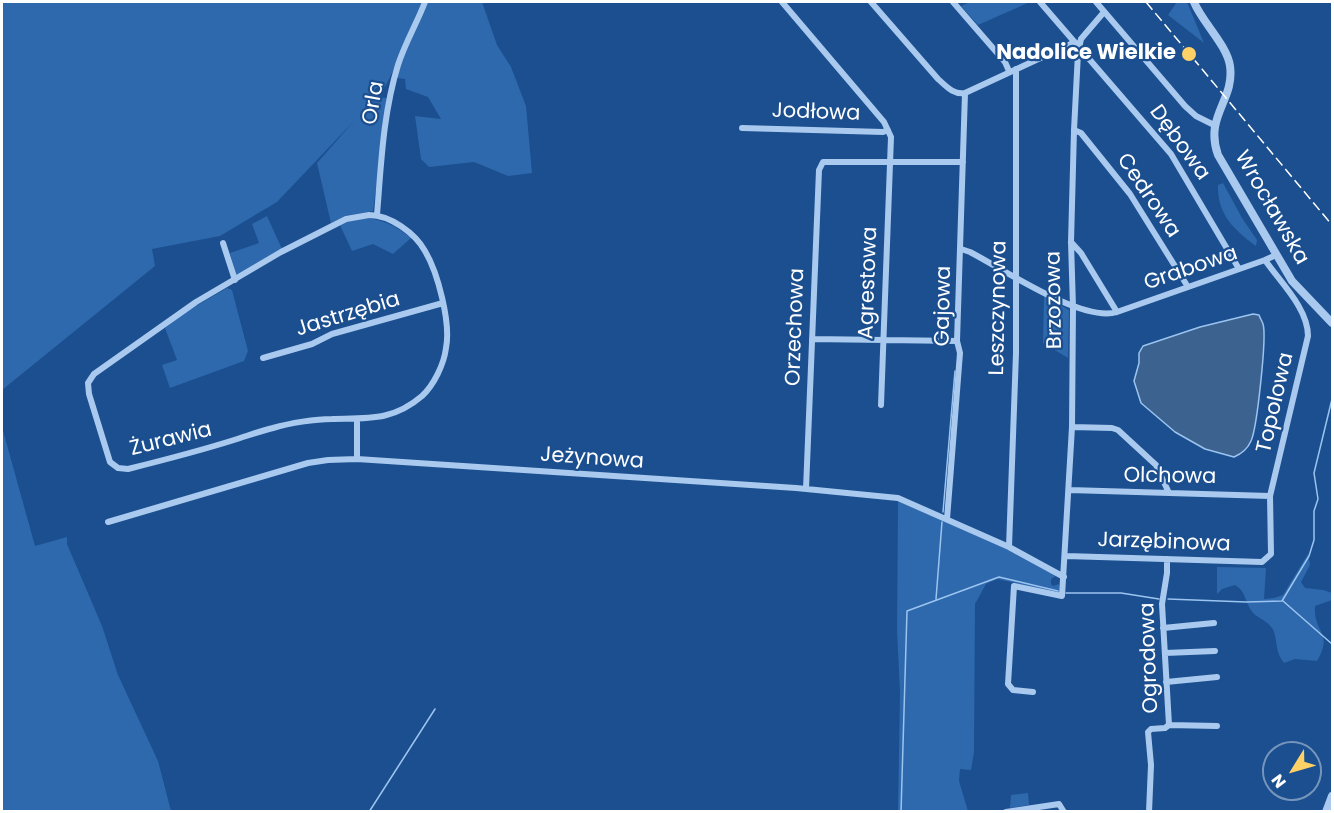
<!DOCTYPE html>
<html>
<head>
<meta charset="utf-8">
<style>
	body { margin:0 }
	#map { position:relative; width:1334px; height:813px; overflow:hidden; background:#1b4f8f; font-family:Poppins,sans-serif }
	canvas { display:block }
	.frame { position:absolute; inset:0; border:3px solid #fff; pointer-events:none }
	.north { position:absolute; left:1262px; top:741px; width:60px; height:60px; box-sizing:border-box; background:#1b4f8f; border:2px solid #7695bc; border-radius:50%; rotate:233deg; font-size:16px; font-weight:700; line-height:24px; text-align:center; color:#fff }
	.north::after { content:''; display:block; margin:auto; width:21px; height:27px; background:#ffd166; clip-path:polygon(50% 0,100% 100%,50% 72%,0 100%) }
</style>
</head>
<body>
<div id="map">
<canvas width="1334" height="813"></canvas>
<div class="frame"></div>
<div class="north">N</div>
</div>
<script>
const ctx = document.querySelector('canvas').getContext('2d');
ctx.lineJoin = 'round';
function fill(path, color) {
  ctx.fillStyle = color;
  ctx.fill(path, 'evenodd');
}
function stroke(path, color, width, dash) {
  ctx.strokeStyle = color;
  ctx.lineWidth = width;
  ctx.lineCap = dash ? 'butt' : 'round';
  ctx.setLineDash(dash || []);
  ctx.stroke(path);
}
function label(font, color, halo, rows, align = 'center') {
  ctx.font = font + ' Poppins,sans-serif';
  ctx.lineWidth = 4.5;
  ctx.setLineDash([]);
  ctx.textBaseline = 'middle';
  ctx.strokeStyle = halo;
  ctx.fillStyle = color;
  for (const [text, x, y, turn = 0] of rows) {
    ctx.save();
    ctx.translate(x, y);
    ctx.rotate((+turn || 0) * Math.PI / 180);
    ctx.textAlign = isNaN(turn) ? turn : align;
    if (halo) ctx.strokeText(text, 0, 0);
    ctx.fillText(text, 0, 0);
    ctx.restore();
  }
}
fill(new Path2D(`
	M2 2H482L497 45 511 67 526 106 532 173 508 176 474 162 429 167 421 159 415 116 441 119 428 97 406 89 405 79 398 78 394 69 385 87 376 88 371 97 388 98 373 211 345 216 331 223 317 163 355 120 277 202 220 236 152 249 155 266 2 390Z
	M970 2H1030L978 25 961 6Z
	M1177 2H1187L1204 43 1168 15Z
	M1223 183 1242 218 1257 240 1256 246C1234 230 1217 214 1218 185Z
	M267 216 282 249 239 275 236 274 230 253 259 243 252 224Z
	M360 218C381 218 395 225 411 238L393 254 373 244 352 251 339 223Z
	M227 288 232 290 248 351 244 361 170 388 162 365 177 360 165 328 184 313Z
	M1044 296 1069 310 1068 358 1043 343Z
	M2 427 35 546 67 537V544L102 626 118 675 158 761 171 811H2Z
	M898 501 1009 550 1056 576 1051 579V584L1053 586 1059 584 1060 593 997 579 986 584 975 604 974 752 971 770 960 769 959 781 968 811 898 812 900 692 897 631Z
	M1308 554 1310 565 1301 582 1305 588 1323 590 1332 593V600L1315 606C1313 633 1334 633 1317 661L1295 659 1284 663C1275 651 1278 645 1274 632 1271 622 1259 619 1253 613 1245 603 1246 591 1235 585L1222 589 1217 594V567L1266 568 1264 599 1274 598 1283 595Z
	M1028 793 1029 805 1010 808 1011 795Z`), '#2e69ad');
const water = new Path2D(`
	M1253 314 1259 315C1260 318 1262 321 1263 324 1267 336 1257 428 1251 441 1248 448 1241 454 1234 457L1205 449 1175 432 1141 403 1134 381 1139 363V353L1143 346 1200 327Z`);
fill(water, '#3c6290');
stroke(water, '#9cc4f0', 1.5);
stroke(new Path2D(`
	M943 512 955 371
	M1066 593H1121L1159 599
	M936 599 942 522
	M1168 599 1246 602 1282 601 1309 556 1314 540V511L1318 499 1314 473 1332 399
	M1283 601 1332 644
	M369 812 435 709
	M901 812 907 611 999 577 1058 591`), '#9cc4f0', 1.5);
stroke(new Path2D(`
	M782 2 884 122 891 137 881 405
	M871 2 938 79C946 86 953 95 965 93L1075 42
	M953 2 1005 62 1009 71
	M1040 2 1171 154 1239 269
	M1096 2 1185 106 1196 116 1214 125
	M742 128 883 132 888 130
	M1074 130 1081 133 1130 194 1188 287
	M369 215C390 215 415 233 425 251 438 273 451 323 446 348 444 364 434 385 422 396 393 421 368 418 332 419 315 419 290 423 273 428 260 431 247 436 234 440 199 451 164 460 128 469L118 468 110 462 89 394 88 383 94 374 196 302 281 252 346 219Z
	M377 215C381 166 383 113 398 65 405 43 417 23 425 2
	M1071 242 1081 253 1117 312
	M223 243 235 280
	M961 249 970 252C1003 269 1082 323 1117 312L1265 260 1276 255
	M812 339 957 341
	M263 358 312 344 332 334 443 303
	M1072 427 1112 428 1118 430 1156 465 1169 493
	M357 459V419
	M806 489 819 170 823 162H963
	M1069 490 1270 496
	M947 519 960 353 957 341 965 93
	M108 522 308 463 328 460 357 459 796 488 898 498 1009 547 1064 577
	M1009 547 1016 353V69
	M1066 556 1262 562 1271 554 1270 496 1308 336C1308 308 1280 282 1265 260
	M1163 628 1214 623
	M1165 653 1215 651
	M1166 682 1217 677
	M1033 692 1013 690 1008 684 1014 586 1062 596 1072 427 1073 307 1071 242 1074 130 1078 53 1081 39 1104 12
	M1169 725 1217 726
	M1006 812 1059 804 1064 812
	M1149 812 1151 765 1148 732 1151 729 1165 728 1169 725 1162 604 1167 573V559`), '#a9c9ee', 6);
stroke(new Path2D(`
	M1194 2C1202 22 1227 45 1230 66 1235 100 1204 116 1218 155L1292 281 1332 323
	M1326 812 1332 796`), '#a9c9ee', 8);
stroke(new Path2D(`
	M1146 2 1332 225`), '#fff', 1.5, [10, 4.5]);
for (const [x, y, r, color] of [
	[1189,54,8,"#ffd166"]
]) {
  const dot = new Path2D();
  dot.arc(x, y, r, 0, 2 * Math.PI);
  ctx.fillStyle = color;
  ctx.fill(dot);
  stroke(dot, '#1b4f8f', 2);
}
label('bold 21px', '#fff', '#1b4f8f', [
	["Nadolice Wielkie",1176,54]
], 'right');
label('21px', '#fff', '#1b4f8f', [
	["Orla",374,103,-80],
	["Jodłowa",816,113,2],
	["Dębowa",1179,143,54],
	["Cedrowa",1148,196,56],
	["Wrocławska",1271,208,60],
	["Grabowa",1191,269,-19],
	["Agrestowa",869,283,-88],
	["Brzozowa",1055,300,-91],
	["Gajowa",944,306,-89],
	["Leszczynowa",999,308,-89],
	["Jastrzębia",348,315,-17],
	["Orzechowa",796,327,-88],
	["Topolowa",1276,403,-77],
	["Żurawia",171,440,-14],
	["Jeżynowa",592,459,4],
	["Olchowa",1170,477,1],
	["Jarzębinowa",1164,543,2],
	["Ogrodowa",1150,658,-92]
]);
</script>
</body>
</html>
